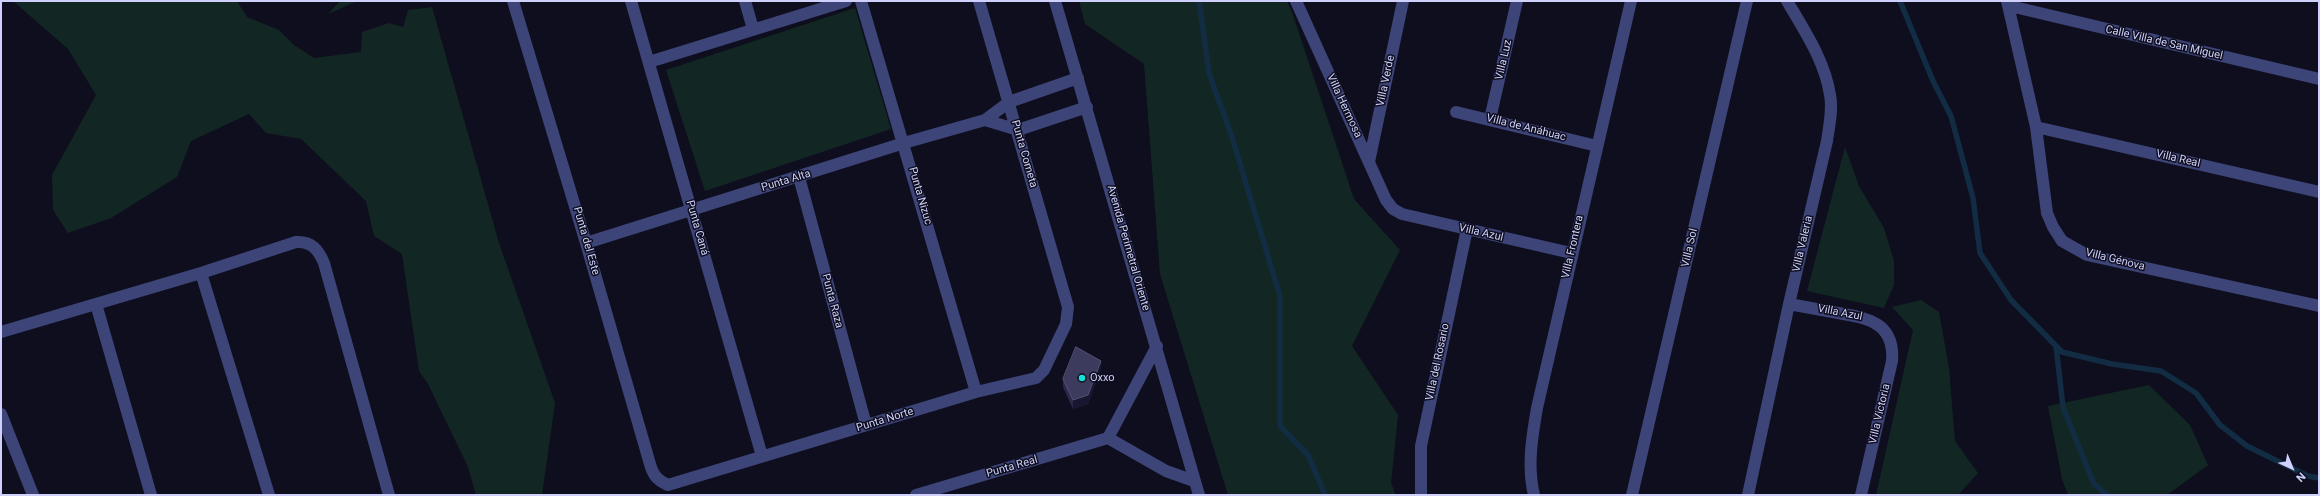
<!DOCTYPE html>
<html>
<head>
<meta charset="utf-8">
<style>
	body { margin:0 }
	#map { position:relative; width:2320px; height:496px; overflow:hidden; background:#0e0e1e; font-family:Roboto,sans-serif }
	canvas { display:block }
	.frame { position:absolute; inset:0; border:2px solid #cfd0fb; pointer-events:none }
	.north { position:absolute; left:2272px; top:448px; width:40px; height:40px; -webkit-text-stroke:3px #0e0e1e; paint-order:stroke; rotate:136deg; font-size:11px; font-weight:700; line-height:16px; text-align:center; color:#cfd0fb }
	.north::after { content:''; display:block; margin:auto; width:14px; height:18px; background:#cfd0fb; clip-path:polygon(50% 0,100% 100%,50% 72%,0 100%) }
</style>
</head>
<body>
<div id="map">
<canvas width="2320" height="496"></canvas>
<div class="frame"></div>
<div class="north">N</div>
</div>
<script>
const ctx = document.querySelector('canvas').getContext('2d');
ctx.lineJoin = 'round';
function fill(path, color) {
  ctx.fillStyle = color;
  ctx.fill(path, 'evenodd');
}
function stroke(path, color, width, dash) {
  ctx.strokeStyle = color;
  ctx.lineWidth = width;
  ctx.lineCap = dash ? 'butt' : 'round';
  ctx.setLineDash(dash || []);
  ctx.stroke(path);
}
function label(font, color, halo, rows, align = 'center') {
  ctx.font = font + ' Roboto,sans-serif';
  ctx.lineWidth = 3;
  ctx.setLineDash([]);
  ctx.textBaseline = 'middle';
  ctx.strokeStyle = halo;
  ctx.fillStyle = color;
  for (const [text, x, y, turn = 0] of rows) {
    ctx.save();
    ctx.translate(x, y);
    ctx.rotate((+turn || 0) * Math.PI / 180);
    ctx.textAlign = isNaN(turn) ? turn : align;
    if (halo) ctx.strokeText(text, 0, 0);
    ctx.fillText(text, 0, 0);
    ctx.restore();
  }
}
fill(new Path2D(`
	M13 1H237L247 17 279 30 294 45 314 58 361 52 362 32 389 23 403 27 408 10 432 7 499 243 555 403 542 495H476L468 467 428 384 419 371 402 254 374 236 366 201 301 139 266 133 249 114 191 141 177 177 111 218 68 233 53 210 52 175 96 95 68 49Z
	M340 1H357L328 14Z
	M1079 1H1287L1292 12 1354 199 1400 250 1352 346 1398 415 1391 483 1396 495H1228L1160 274 1144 64 1085 24Z
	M855 8 891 129 705 191 666 70Z
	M1845 147 1859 186 1884 228 1894 261V285L1884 308 1807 291Z
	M1921 300 1939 312 1949 368 1955 441 1978 473 1958 495H1876L1913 330 1892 307Z
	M2149 385 2190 425 2208 465 2167 495H2068L2062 479 2048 406Z`), '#122723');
stroke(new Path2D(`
	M1199 1 1209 73 1232 137 1280 296V426L1308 455 1325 495
	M1900 1 1933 81 1951 116 1973 198 1980 253 2011 300 2062 352 2112 364 2161 371 2196 393 2220 425 2247 446 2308 476 2319 478
	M2056 346 2063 407 2094 484 2107 495`), '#122d43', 5.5);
stroke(new Path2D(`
	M513 1 586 243 650 464C653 475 657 480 668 485L976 392 1036 378 1044 370 1066 324 1068 307 979 1
	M631 1 762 456
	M745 1 753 29
	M861 1 976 392
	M1055 1 1199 495
	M1296 1 1386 200 1393 209 1402 214 1571 253
	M2007 1 2036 127 2047 213 2053 227 2062 241 2087 255 2319 306
	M2010 6 2319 79
	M649 62 846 1
	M1456 112 1597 146
	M1490 119 1517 1
	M985 120 1018 130 1087 107
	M2036 127 2319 192
	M1369 162 1403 1
	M799 177 866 425
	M586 243 904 143 985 120 1009 102 1078 78
	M201 273 269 495
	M96 304 151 495
	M1789 304C1805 307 1822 310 1838 313 1868 318 1895 323 1892 361L1861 495
	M1 332 201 273 296 242C311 241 318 249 324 263L389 495
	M1 414 33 495
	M1108 438 1157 346
	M916 495 1108 438 1166 471 1194 481
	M1421 495V446L1467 229
	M1534 495C1527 466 1532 437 1537 408L1631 1
	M1632 495 1747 1
	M1748 495 1789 304 1827 141C1829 126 1833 110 1830 95 1825 61 1804 30 1787 1`), '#3d4478', 12);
fill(new Path2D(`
	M1101 369 1088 404 1073 409 1063 387V379Z`), '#2a294a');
fill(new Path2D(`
	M1101 361V369L1088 404 1073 409V400Z`), '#181631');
const building = new Path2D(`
	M1076 347 1101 361 1088 395 1073 400 1063 379Z`);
fill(building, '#3c3b5d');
stroke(building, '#535276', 1);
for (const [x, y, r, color] of [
	[1082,378,4,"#15e1d8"]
]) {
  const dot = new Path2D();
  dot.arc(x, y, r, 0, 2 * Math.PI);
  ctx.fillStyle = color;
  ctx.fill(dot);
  stroke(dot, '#0e0e1e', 1.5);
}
label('11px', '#cfd0fb', '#0e0e1e', [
	["Calle Villa de San Miguel",2164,43,13],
	["Villa Luz",1504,60,-77],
	["Villa Verde",1386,81,-78],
	["Villa Hermosa",1344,106,65],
	["Villa de Anáhuac",1526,128,14],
	["Punta Cometa",1024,154,74],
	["Villa Real",2178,159,13],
	["Punta Alta",786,181,-17],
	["Punta Nizuc",920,196,74],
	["Punta Caná",697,228,74],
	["Villa Azul",1481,233,13],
	["Punta del Este",586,241,74],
	["Villa Valeria",1803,244,-77],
	["Villa Frontera",1573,247,-77],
	["Avenida Perimetral Oriente",1128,248,74],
	["Villa Sol",1690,248,-77],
	["Villa Génova",2115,260,14],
	["Punta Raza",832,301,75],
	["Villa Azul",1840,313,11],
	["Villa del Rosario",1438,362,-78],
	["Villa Victoria",1880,414,-77],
	["Punta Norte",885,420,-17],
	["Punta Real",1012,467,-16]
]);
label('11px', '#cfd0fb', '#0e0e1e', [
	["Oxxo",1090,378]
], 'left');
</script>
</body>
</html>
